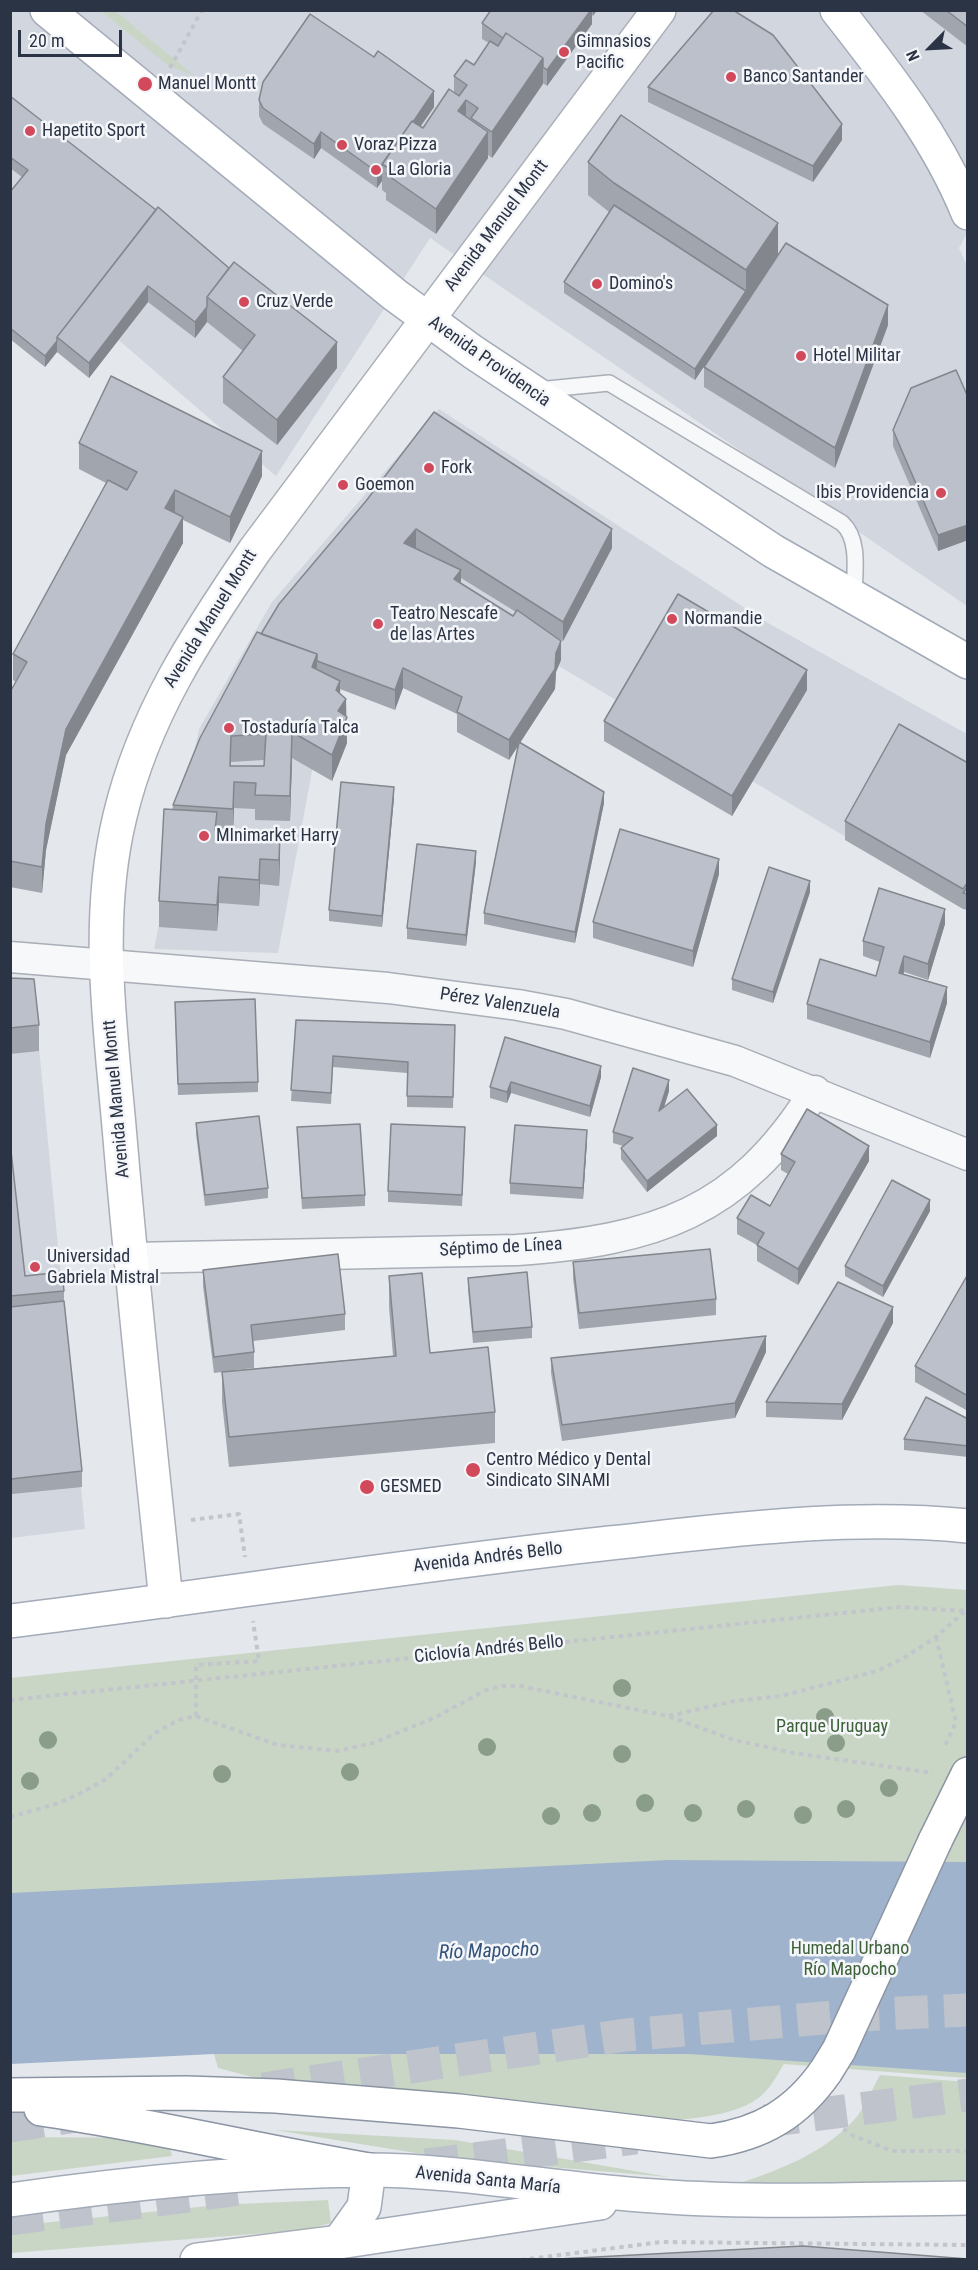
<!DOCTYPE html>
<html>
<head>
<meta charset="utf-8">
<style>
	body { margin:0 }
	#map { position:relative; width:978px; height:2270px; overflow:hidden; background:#e4e7ec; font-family:"Roboto Condensed",sans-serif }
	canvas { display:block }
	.frame { position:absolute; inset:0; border:12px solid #2b3445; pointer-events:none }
	.north { position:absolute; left:900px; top:18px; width:60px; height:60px; -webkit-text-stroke:4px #f4f6f9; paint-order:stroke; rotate:246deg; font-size:16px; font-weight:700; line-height:24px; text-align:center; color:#2b3445 }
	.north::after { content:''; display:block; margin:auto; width:21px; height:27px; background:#2b3445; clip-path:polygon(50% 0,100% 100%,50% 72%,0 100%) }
	.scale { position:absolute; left:18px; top:30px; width:104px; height:27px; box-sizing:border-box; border:3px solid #2b3445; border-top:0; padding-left:8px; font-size:18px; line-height:21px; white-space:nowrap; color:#2b3445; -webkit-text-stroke:4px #f4f6f9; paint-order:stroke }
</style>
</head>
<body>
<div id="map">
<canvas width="978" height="2270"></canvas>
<div class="frame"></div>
<div class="north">N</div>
<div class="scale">20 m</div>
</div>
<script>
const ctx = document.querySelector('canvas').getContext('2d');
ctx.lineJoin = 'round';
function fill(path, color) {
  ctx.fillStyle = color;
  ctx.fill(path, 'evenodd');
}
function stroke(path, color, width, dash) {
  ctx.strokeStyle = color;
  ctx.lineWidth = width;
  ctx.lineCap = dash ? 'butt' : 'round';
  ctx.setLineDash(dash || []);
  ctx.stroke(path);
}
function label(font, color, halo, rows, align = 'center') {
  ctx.font = font + ' "Roboto Condensed",sans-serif';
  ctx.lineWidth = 5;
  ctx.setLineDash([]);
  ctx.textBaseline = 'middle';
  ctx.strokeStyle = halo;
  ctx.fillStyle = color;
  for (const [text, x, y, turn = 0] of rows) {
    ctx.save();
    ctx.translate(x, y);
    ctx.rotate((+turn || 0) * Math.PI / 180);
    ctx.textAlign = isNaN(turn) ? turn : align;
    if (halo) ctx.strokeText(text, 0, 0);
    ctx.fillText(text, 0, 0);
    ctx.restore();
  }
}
fill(new Path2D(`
	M11 11H967L968 231 959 248 968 268 967 606 430 238 276 476 11 247Z
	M439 409 768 623 967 734V909L406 575 371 630 318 739 278 953 154 949 199 729 272 602Z
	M10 1004 35 1006 85 1529 11 1538Z`), '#d2d6de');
fill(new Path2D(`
	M101 11H115L195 76 169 66Z
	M898 1585 967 1590V2078L784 2064C778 2073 773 2084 765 2092 746 2113 702 2118 675 2120L286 2086 218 2068 214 2054H660L543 2043 11 2057 10 1678Z
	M880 2075 967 2082V2182L740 2183C782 2169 823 2153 854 2120 865 2108 872 2089 880 2075Z
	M275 2130 455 2140 669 2177 446 2158Z
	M11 2137 168 2138 172 2156 11 2176Z
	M328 2200 331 2223 305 2230 11 2253 13 2226 218 2205Z`), '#c9d6c5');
fill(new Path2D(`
	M668 1860 967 1862V2073L689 2054H214L11 2064V1893Z`), '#9fb4cc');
stroke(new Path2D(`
	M263 2089 626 2035 858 2015 968 2010
	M765 2121 968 2095
	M10 2126 76 2116
	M426 2165 636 2138
	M10 2219 241 2189`), '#bfc3cb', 33, [33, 16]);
const lane = new Path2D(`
	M537 390 609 383 842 523C861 540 854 575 854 598`);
const street = new Path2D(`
	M10 957 388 988 518 1005 566 1014 735 1061 968 1155
	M131 1258 517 1250C654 1240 739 1214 815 1091`);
const secondary = new Path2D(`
	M166 1601C150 1446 133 1292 120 1138 111 1031 94 922 120 816 144 715 197 635 255 550L659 10
	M197 2260 339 2242`);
const primary = new Path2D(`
	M47 10 395 295 473 352 773 551 968 662
	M837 10C887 74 937 137 968 213
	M10 1621C211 1596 410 1565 610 1543 729 1530 849 1514 968 1526
	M10 2200C129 2183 246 2171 366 2170 457 2170 549 2188 640 2195 749 2204 858 2199 968 2198
	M339 2242 600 2203
	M339 2242 364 2207 369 2170`);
const highway = new Path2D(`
	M935 1841 968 1774
	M10 2095 186 2093 276 2096 459 2111 711 2141C761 2134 797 2113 826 2071
	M41 2109C151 2125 259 2151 369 2170`);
stroke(lane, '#a9aeb7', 18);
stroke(street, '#a9aeb7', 33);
stroke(secondary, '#a9aeb7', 36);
stroke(primary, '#a3abb8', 36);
stroke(highway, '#8b94a3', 36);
stroke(new Path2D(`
	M170 68 202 10
	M191 1520 239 1514 245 1557
	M936 1637 956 1722 944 1748
	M10 1700 900 1607 968 1611
	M196 1716V1665L259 1661 253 1621
	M669 1716 734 1701 781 1696 877 1671 902 1659 936 1637 964 1612
	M10 1817 59 1803 83 1792 106 1779 155 1733 178 1720 196 1716 278 1745 337 1751 373 1743 436 1717 486 1690 502 1686H520L668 1716 734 1740 794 1753 933 1773
	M829 2118 852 2135 892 2151H968
	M521 2260 661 2242 968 2245`), '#c2c5cb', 4, [4.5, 4.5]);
stroke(lane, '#f7f8fa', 15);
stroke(street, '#f7f8fa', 30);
stroke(secondary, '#fff', 33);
stroke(primary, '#fff', 33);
stroke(highway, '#fff', 33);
const highwayBridge = new Path2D(`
	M826 2071 839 2050 935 1841`);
stroke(highwayBridge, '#8b94a3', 36, []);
stroke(highwayBridge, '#fff', 33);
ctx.fillStyle = '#899d89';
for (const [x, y] of [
	[622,1688],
	[825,1717],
	[48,1740],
	[836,1743],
	[487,1747],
	[622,1754],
	[350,1772],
	[222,1774],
	[30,1781],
	[889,1788],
	[645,1803],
	[746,1809],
	[846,1809],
	[592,1813],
	[693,1813],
	[803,1815],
	[551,1816]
]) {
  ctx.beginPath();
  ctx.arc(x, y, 9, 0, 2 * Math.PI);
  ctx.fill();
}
fill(new Path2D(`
	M491 10H597L592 16V24L547 86 543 83 492 158 488 155V158L436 234 386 200V193L382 190V181L377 188 321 148 314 159 263 124 259 116V100L434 107 420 127 423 128 454 93V76L474 65 489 43 482 39V23Z
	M920 10H968V47Z
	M648 87 842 140 813 182 648 102Z
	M10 96 337 368 277 445 223 403V377L243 351 207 322 195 338 148 302 89 378 57 352 45 367 10 339V192L22 177 10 168Z
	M588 162 778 255 695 380 564 293V282L609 212 588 195Z
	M888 325 835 468 704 387V367Z
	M968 397V540L938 551 893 446V430Z
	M79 443 262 476 230 543 183 520V543L66 755 46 850 42 893 10 887V692L16 682 13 680V654L106 483 79 469Z
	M366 501 612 548 563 641 557 638 561 660 556 672 555 689 520 742 604 803 575 943 484 924V913L518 745 509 760 457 732V714L403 688 395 710 340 689V693L346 716 347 743 332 781 292 758 290 821 255 820V809L234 808 233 831 280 860 279 886 260 884 259 906 219 903 217 931 159 927V901L173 805 261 634ZM461 578 516 612 513 616 461 583ZM264 760V766H231V762Z
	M807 690 732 816 604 741V721Z
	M968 763V910L963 909 845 840V821Z
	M394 798 382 927 329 921V910Z
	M476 862 466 946 407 939V928Z
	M719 874 693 967 593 938V922Z
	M810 892 773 1003 732 990V979Z
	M945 924 928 980 904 972 903 974 947 1003 930 1058 807 1019V1004L876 976 880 962 863 956V941Z
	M10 978 39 1025V1051L10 1054Z
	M175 1013 258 1082V1092L178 1095Z
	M296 1020 455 1025 453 1108 407 1107V1073L333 1067 331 1104 291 1101Z
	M505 1037 601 1077 590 1117 511 1093 507 1103 490 1098V1087Z
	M669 1091 664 1108 717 1136 647 1192 621 1159V1148L623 1146 613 1143V1132Z
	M196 1123 268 1188V1198L205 1206 196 1134Z
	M297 1127 365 1195V1206L302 1209Z
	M465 1138 462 1206 388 1202V1191Z
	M587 1141 583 1199 510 1194V1183Z
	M10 1142 25 1276 64 1291V1304L82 1471V1487L12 1494V1506H10Z
	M781 1154 869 1161 798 1285 757 1261V1245L737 1234V1218L770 1206 788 1174 781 1170Z
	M930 1211 883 1297 845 1276V1266Z
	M573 1262 716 1299V1315L579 1329 573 1278Z
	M203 1270 345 1314V1330L253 1341 254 1352V1368L226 1371 393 1356 389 1307V1276L430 1353 495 1412V1443L229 1467 222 1402V1372L214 1373 203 1286Z
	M968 1274V1411L915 1382V1366Z
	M468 1278 532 1327V1338L473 1343 468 1289Z
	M893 1323 842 1420 766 1417V1402Z
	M766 1352 735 1418 562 1441 551 1373V1358Z
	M968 1419V1457L904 1450V1439Z`), '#a1a5ae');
fill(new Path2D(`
	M591 10H592V24L547 86V70Z
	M593 10H597L593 16Z
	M543 58V84L492 158V132Z
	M434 91V107L390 170 382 165Z
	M466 100V126L458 111Z
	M842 124V140L813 182V166Z
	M321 132V148L314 159V144Z
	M488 132V158L436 234V209Z
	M382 165V181L377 188V172Z
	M778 223V255L695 380V369L746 291V270Z
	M148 286V302L89 378V363Z
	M888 305V325L835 468V448Z
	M207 307V322L195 338V322Z
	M57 341V352L45 367V356Z
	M337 342V368L277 445V420Z
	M262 451V476L230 543V517Z
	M175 490V516L165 508Z
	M183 517V543L66 755 46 850 42 893V867L46 824 66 729Z
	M968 525V540L938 551V535Z
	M416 529V549L404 543Z
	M612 529V548L563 641V622Z
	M461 570V590L454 579Z
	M561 641V660L556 672 555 689 509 760V740Z
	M317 654V680L312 667Z
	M403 668V688L395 710V690Z
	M807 670V690L732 816V796Z
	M340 681V707L346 699 347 743 332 781V755L338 737 336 690Z
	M292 732V758L290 821V796Z
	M234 782V808L233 834V809Z
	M394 787V798L382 927V916Z
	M604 792V803L575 943V932Z
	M280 834V860L279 886V860Z
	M476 851V862L466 946V935Z
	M260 859V884L259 906V880Z
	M719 859V874L693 967V951Z
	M219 877V903L217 931V905Z
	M810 881V892L773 1003V992Z
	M945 909V924L928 980V964Z
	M904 956V972L899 988V973Z
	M947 987V1003L930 1058V1042Z
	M601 1066V1077L590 1117V1106Z
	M669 1080V1091L659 1122V1111Z
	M511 1082V1093L507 1103V1092Z
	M717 1125V1136L647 1192V1181Z
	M587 1130V1141L583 1199V1188Z
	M869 1146V1161L798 1285V1269Z
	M930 1200V1211L883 1297V1286Z
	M893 1307V1323L842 1420V1404Z
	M766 1336V1352L735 1418V1403Z`), '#83868d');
const building = new Path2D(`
	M491 10H591L547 70 543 67V58L506 33 503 38 482 23Z
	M714 10H733L773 35 842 124 813 166 648 87Z
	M946 10H968V27Z
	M310 14 374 57 378 51 434 91 413 122 412 121 377 172 321 132 314 144 263 108 259 100 263 82Z
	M506 33 543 58 492 132 471 118 478 108 466 100 458 111 488 132 436 209 386 174 390 169 382 164 412 121 423 128 449 89 459 96 467 85 454 76 466 60 474 65 490 41 498 46Z
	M10 96 156 210 57 337V341L45 356 10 328V192L28 170 10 157Z
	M621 115 778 223 746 270 614 183 588 162Z
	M614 205 746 291 695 369 564 282Z
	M158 207 229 268 207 297V307L195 322 148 286 89 363 57 337Z
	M786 243 888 305 835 448 704 367Z
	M234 262 337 342 277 420 223 377 255 335 207 297Z
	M956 370 968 397V525L938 535 893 430 911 388Z
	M111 376 262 451 230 517 175 490 165 508 183 517 66 729 46 824 42 867 10 861V692L27 662 13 654 108 480 127 490 137 472 79 443Z
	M434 412 612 529 563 622 416 529 404 543 461 570 454 579 513 616 517 610 561 641 556 653 555 669 509 740 457 712 462 697 403 668 395 690 317 661V654L261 634 279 604 366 501Z
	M678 594 807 670 732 796 604 721Z
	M257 632 317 654 312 667 340 681 336 690 346 699 338 711 347 717 332 755 292 732 290 796 255 795 256 783 234 782 233 809 173 805 200 738ZM266 734 264 766H230L231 736Z
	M899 724 968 763V882L963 889 845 821Z
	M519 742 604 792 575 932 484 913Z
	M341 782 394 787 382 916 329 910Z
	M164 809 217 812 215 830 280 834 279 860 260 859 259 880 219 877 217 905 159 901Z
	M620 829 719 859 693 951 593 922Z
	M417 844 476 851 466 935 407 928Z
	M769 867 810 881 773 992 732 979Z
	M968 886V894L963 893Z
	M879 888 945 909 928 964 904 956 899 973 947 987 930 1042 807 1004 820 959 876 976 884 947 863 941Z
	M10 978 34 979 39 1025 10 1028Z
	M255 999 258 1082 178 1084 175 1002Z
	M296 1020 455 1025 453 1097 407 1096 408 1062 333 1056 331 1093 291 1090Z
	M505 1037 601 1066 590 1106 511 1082 507 1092 490 1087Z
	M633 1068 669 1080 659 1111 687 1089 717 1125 647 1181 621 1148 633 1138 613 1132Z
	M807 1109 869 1146 798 1269 757 1245 764 1233 737 1218 751 1195 770 1206 795 1162 781 1154Z
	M259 1116 268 1188 205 1195 196 1123Z
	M360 1124 365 1195 302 1198 297 1127Z
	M391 1124 465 1127 462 1195 388 1191Z
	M515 1125 587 1130 583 1188 510 1183Z
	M10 1142 25 1276 62 1272 64 1291 10 1296Z
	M892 1180 930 1200 883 1286 845 1266Z
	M710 1249 716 1299 579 1313 573 1262Z
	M338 1254 345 1314 251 1325 254 1352 214 1357 203 1270Z
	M527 1272 532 1327 473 1332 468 1278Z
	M422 1273 430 1353 488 1347 495 1412 229 1437 222 1372 396 1356 389 1276Z
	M968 1274V1396L915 1366Z
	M838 1282 893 1307 842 1404 766 1402Z
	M64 1301 82 1471 11 1479 10 1471V1307Z
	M766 1336 735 1403 562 1425 551 1358Z
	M926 1397 968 1419V1446L904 1439Z
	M803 2246 968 2259H558Z`);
fill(building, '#bbc0ca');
stroke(building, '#83868d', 1.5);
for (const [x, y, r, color] of [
	[564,52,6,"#d1495b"],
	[731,77,6,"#d1495b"],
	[145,84,8,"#d1495b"],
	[30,131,6,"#d1495b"],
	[342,145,6,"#d1495b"],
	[376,170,6,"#d1495b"],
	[597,284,6,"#d1495b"],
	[244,302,6,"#d1495b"],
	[801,356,6,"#d1495b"],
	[429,468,6,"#d1495b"],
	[343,485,6,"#d1495b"],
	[941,493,6,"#d1495b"],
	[672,619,6,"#d1495b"],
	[378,624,6,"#d1495b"],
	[229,728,6,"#d1495b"],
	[204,836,6,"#d1495b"],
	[35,1267,6,"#d1495b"],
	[473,1470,8,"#d1495b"],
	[367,1487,8,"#d1495b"]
]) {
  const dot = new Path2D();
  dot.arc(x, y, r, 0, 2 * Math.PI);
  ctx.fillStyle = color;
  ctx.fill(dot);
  stroke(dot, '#f4f6f9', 2);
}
label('18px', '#2b3445', '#f4f6f9', [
	["Gimnasios",576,42],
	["Pacific",576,63],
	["Banco Santander",743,77],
	["Manuel Montt",158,84],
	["Hapetito Sport",42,131],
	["Voraz Pizza",354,145],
	["La Gloria",388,170],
	["Domino's",609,284],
	["Cruz Verde",256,302],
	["Hotel Militar",813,356],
	["Fork",441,468],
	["Goemon",355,485],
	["Ibis Providencia",929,493,"right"],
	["Teatro Nescafe",390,614],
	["de las Artes",390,635],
	["Normandie",684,619],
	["Tostaduría Talca",241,728],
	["MInimarket Harry",216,836],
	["Universidad",47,1257],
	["Gabriela Mistral",47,1278],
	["Centro Médico y Dental",486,1460],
	["Sindicato SINAMI",486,1481],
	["GESMED",380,1487]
], 'left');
label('18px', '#2b3445', '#f4f6f9', [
	["Avenida Manuel Montt",497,226,-53],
	["Avenida Providencia",489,362,35],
	["Avenida Manuel Montt",211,619,-58],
	["Pérez Valenzuela",500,1004,9],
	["Avenida Manuel Montt",117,1099,-95],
	["Séptimo de Línea",501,1248,-3],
	["Avenida Andrés Bello",488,1558,-7],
	["Ciclovía Andrés Bello",489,1650,-6],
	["Avenida Santa María",488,2181,6]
]);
label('18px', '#3f6138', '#f4f6f9', [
	["Parque Uruguay",832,1727],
	["Humedal Urbano",850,1949],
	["Río Mapocho",850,1970]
]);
label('italic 20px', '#34527a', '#f4f6f9', [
	["Río Mapocho",489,1952,-2]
]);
</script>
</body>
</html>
